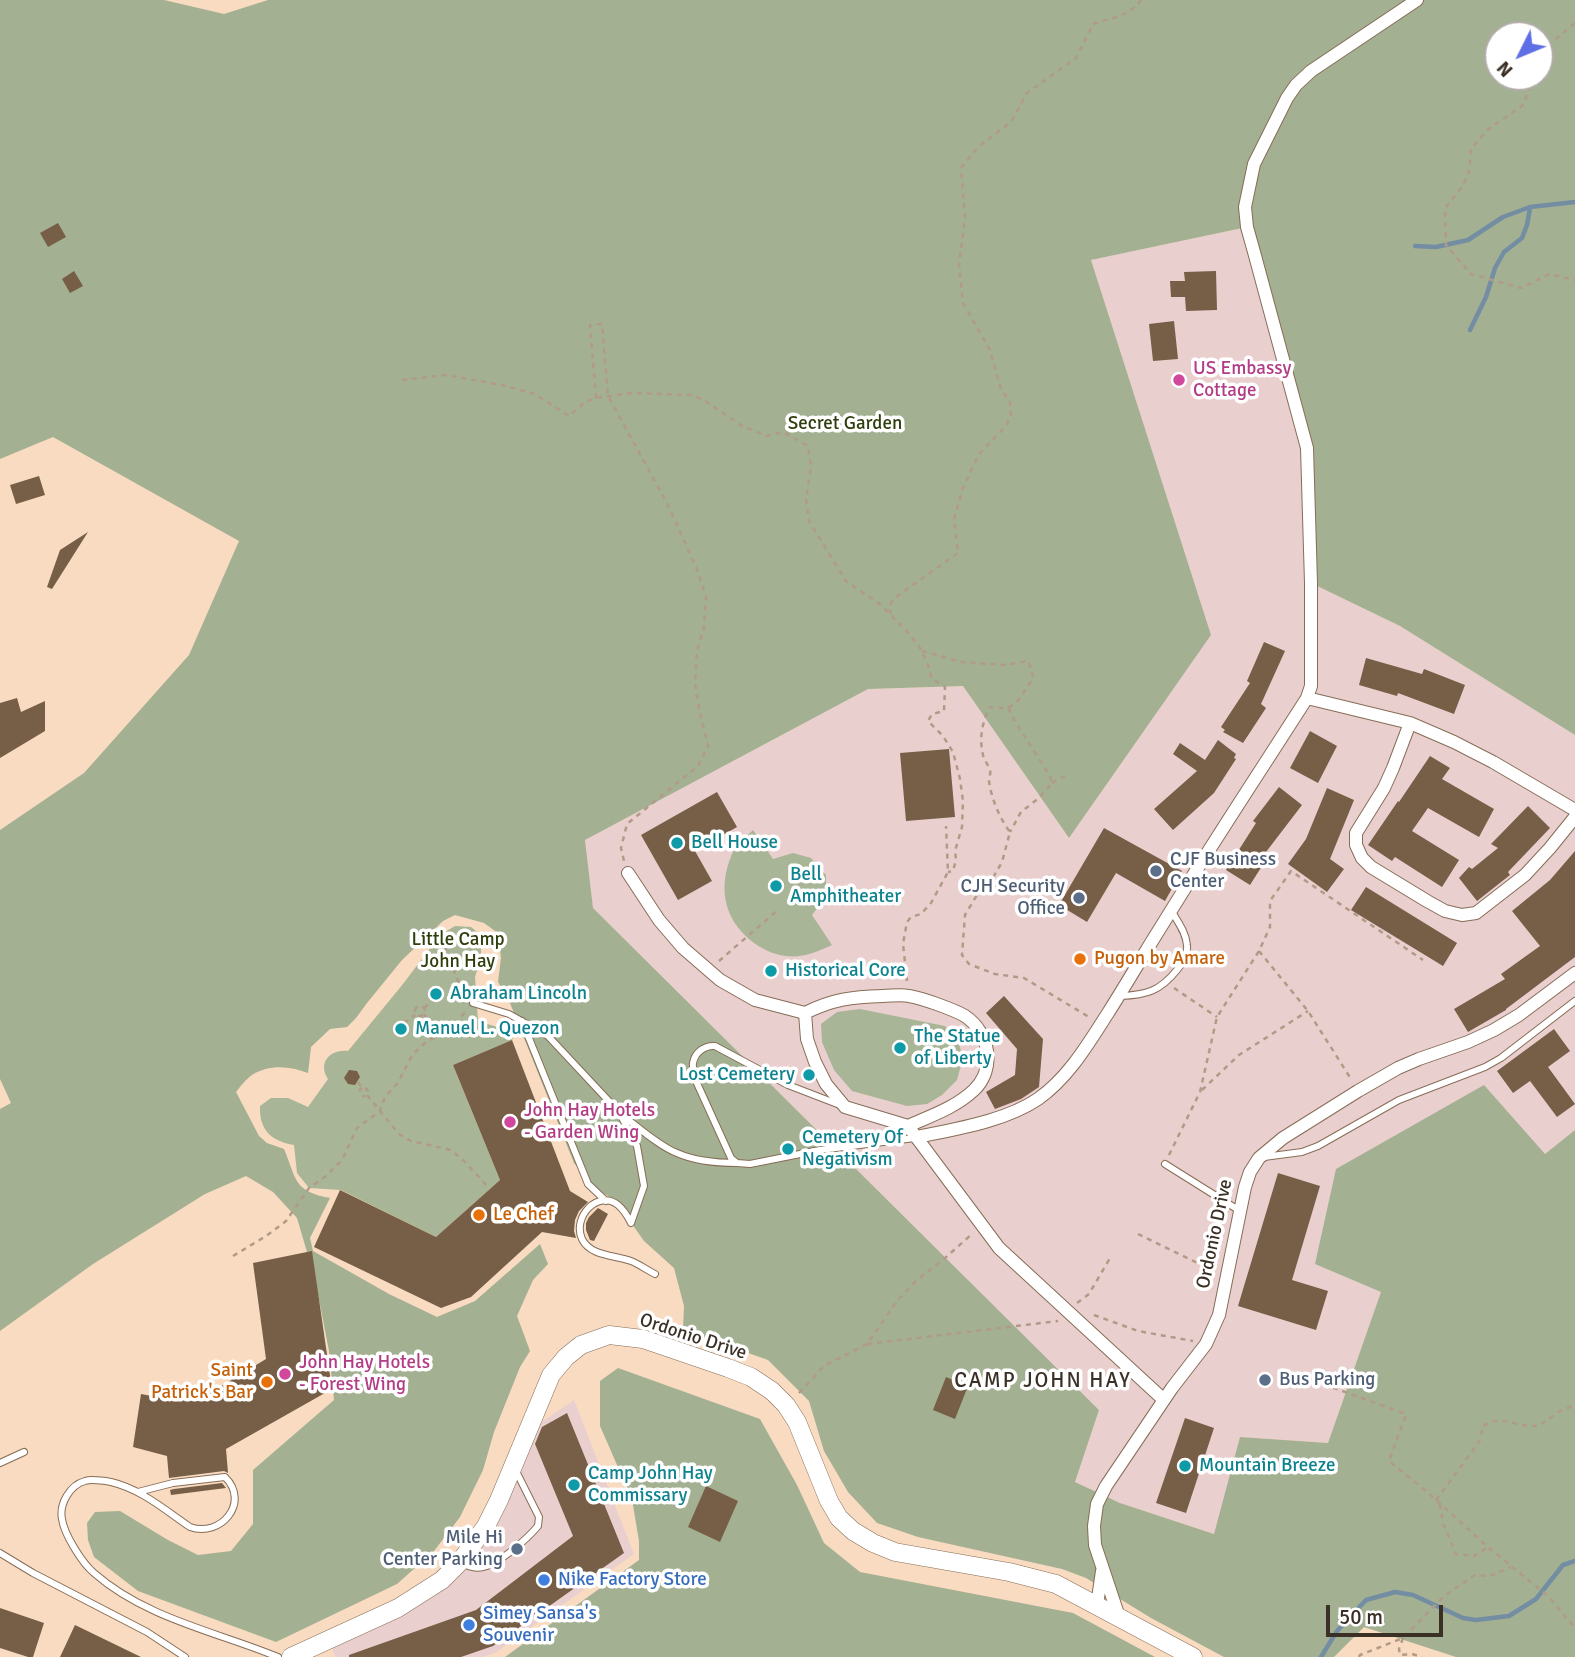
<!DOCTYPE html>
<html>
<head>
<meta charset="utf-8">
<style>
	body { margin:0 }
	#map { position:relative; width:1575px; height:1657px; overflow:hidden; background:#f8dbc1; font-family:Signika,sans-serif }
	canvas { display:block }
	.north { position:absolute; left:1484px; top:21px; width:70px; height:70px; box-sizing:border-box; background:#fff; border:2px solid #b1aca8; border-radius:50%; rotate:227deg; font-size:19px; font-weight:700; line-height:28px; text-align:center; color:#3b3026 }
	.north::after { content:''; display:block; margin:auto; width:24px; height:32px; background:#5e6ee5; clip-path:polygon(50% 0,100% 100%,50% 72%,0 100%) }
	.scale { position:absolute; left:1326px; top:1605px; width:117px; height:32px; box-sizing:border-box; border:4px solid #3b3026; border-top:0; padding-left:9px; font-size:21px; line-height:24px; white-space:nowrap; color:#3b3026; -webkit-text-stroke:5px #fff; paint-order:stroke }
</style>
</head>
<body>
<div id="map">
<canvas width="1575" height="1657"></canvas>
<div class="north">N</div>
<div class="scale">50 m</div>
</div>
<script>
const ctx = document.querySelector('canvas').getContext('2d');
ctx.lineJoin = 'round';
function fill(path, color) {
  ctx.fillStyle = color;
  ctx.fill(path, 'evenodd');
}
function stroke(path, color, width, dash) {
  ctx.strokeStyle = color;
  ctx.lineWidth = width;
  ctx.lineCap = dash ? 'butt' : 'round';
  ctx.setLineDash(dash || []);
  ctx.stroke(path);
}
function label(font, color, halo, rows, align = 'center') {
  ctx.font = font + ' Signika,sans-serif';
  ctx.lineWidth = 7;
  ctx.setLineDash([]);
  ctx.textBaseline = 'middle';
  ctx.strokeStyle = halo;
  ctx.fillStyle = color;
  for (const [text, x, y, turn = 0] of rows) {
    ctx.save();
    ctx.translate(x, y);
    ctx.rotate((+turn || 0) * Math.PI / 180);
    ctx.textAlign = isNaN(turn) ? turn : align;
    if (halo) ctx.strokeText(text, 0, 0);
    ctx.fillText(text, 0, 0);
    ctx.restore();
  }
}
fill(new Path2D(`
	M1247 227 1307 448 1311 583 1400 626 1575 735V1130L1545 1154 1315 1264 1381 1292 1328 1443 1240 1437 1215 1534 1120 1503 1075 1482 1099 1410 593 908 585 840 868 689 963 686 1069 838 1211 635 1091 260Z
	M574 1400 634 1554 495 1653 483 1657H335L330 1641 467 1558 529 1431Z`), '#eacfcf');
fill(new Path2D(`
	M753 830 773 859 793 853 811 858 826 875V897L812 915 832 945C817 952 803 958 786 956 760 953 734 931 727 906 722 889 725 870 732 854 736 845 746 837 753 830Z
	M455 926 471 927 481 935V957L475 977 478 1021 516 1033 512 1040 453 1065 500 1180 436 1237 341 1190 309 1188 297 1173 294 1145C271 1141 259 1130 260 1106L271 1098H288L308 1107 328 1079C317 1062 331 1049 348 1051L403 984 440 935Z
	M860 1009 945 1026 958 1041 963 1058 957 1080 942 1095 927 1104 907 1106 852 1091 834 1070 822 1042 821 1024 837 1012Z`), '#a9b597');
fill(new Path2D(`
	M0 0H164L224 14 268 0H1575V735L1400 626 1311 583 1307 448 1247 227 1091 260 1211 635 1069 838 963 686 868 689 585 840 593 908 1099 1410 1075 1482 1120 1503 1214 1534 1240 1437 1328 1443 1381 1292 1315 1264 1336 1169 1484 1085 1545 1154 1575 1130V1657H1456L1364 1627 1334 1657H1224L1151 1618 1086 1578 1062 1569 918 1537 877 1523 848 1492 824 1451 809 1401 768 1360 683 1330 684 1306 674 1268 644 1241 615 1200 596 1189 574 1163 510 1003 498 982 501 958 498 933 484 923 455 915 443 921 402 960 367 1003 356 1018 347 1027 330 1029 311 1047 308 1073C290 1066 269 1064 252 1075 246 1079 240 1087 236 1092L259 1136 267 1143 284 1149C297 1180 293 1191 330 1198L310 1238 313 1251 389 1294 437 1317 475 1301 540 1244 548 1264 533 1280 517 1316 530 1351 520 1367 494 1432 483 1470 460 1517 434 1551 397 1584 276 1642 138 1591 94 1557 88 1540 87 1523 95 1512 120 1511 168 1540 198 1555 231 1551 253 1524V1470L334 1400 329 1351 315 1279 297 1218 273 1192 246 1176 205 1194 93 1264 0 1331V1109L11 1103 0 1079V830L84 773 189 655 239 541 53 437 0 459ZM1498 35H1540V77H1498Z
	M618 1368 760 1419 797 1485 824 1543 860 1572 1073 1613 1155 1657H505L639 1560V1541L632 1499 600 1426V1381Z`), '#a3b092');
stroke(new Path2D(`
	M1415 246 1436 247 1468 240 1503 217 1530 207 1575 202
	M1470 330 1486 297 1495 268 1504 252 1522 238 1527 225 1530 208
	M1321 1657 1337 1631 1366 1600 1395 1592 1413 1595 1463 1618 1476 1620 1509 1616 1536 1599 1563 1565 1575 1561`), '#738ea2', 4.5);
fill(new Path2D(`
	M58 223 66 237 48 247 40 233Z
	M74 271 83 286 70 293 62 279Z
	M1216 271 1217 310 1186 311 1185 297H1171L1170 281H1185L1184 272Z
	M1174 321 1178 359 1153 361 1149 324Z
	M39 476 45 495 16 504 10 485Z
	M88 532 52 589 47 587 60 550Z
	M1264 642 1285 651 1261 704 1266 708 1243 743 1223 732 1225 730 1221 727 1250 683 1247 681Z
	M1366 658 1422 674 1424 669 1465 685 1454 714 1398 693 1397 696 1359 685Z
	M17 698 21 712 45 701V731L0 758V703Z
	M1310 731 1337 746 1318 783 1290 768Z
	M1218 740 1236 754 1234 758 1236 759 1214 793 1173 830 1154 809 1197 771 1173 754 1180 743 1205 760Z
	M949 749 955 817 906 821 900 753Z
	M1430 756 1450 768 1442 779 1494 809 1479 837 1428 808 1412 831 1459 860 1442 887 1395 857 1392 861 1368 845 1398 801 1399 802Z
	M1279 787 1302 805 1266 852 1269 855 1250 885 1226 870 1256 823 1253 821Z
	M1327 788 1354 800 1330 859 1344 869 1327 892 1288 864 1306 839Z
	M717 792 737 827 695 851 712 881 678 900 641 835Z
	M1528 806 1550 828 1508 872 1510 875 1477 901 1459 878 1469 867 1472 869 1498 848 1491 844Z
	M1104 828 1182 871 1165 901 1116 873 1087 922 1059 905Z
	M1575 851V957L1506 1009V1010L1468 1032 1454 1009 1505 979 1501 974 1540 946 1512 911 1550 880Z
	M1366 887 1457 943 1443 966 1351 910Z
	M1004 996 1043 1039 1039 1087 1021 1099 995 1109 986 1092 1015 1075 1017 1049 986 1013Z
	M1554 1029 1570 1051 1548 1067 1575 1104 1557 1117 1530 1081 1513 1093 1497 1071Z
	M512 1040 570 1191 588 1202 579 1211 575 1220 574 1231 576 1238 542 1232 471 1297 441 1308 314 1247 340 1190 436 1237 500 1180 453 1065Z
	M349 1070 357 1071 360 1077 355 1085 348 1084 344 1078Z
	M1278 1173 1320 1186 1292 1280 1328 1291 1316 1330 1238 1306Z
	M598 1208 608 1214 594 1241 590 1240 586 1230V1223L589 1217Z
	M312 1251 332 1389 226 1449 228 1473 224 1471 169 1478 167 1456 133 1447 141 1394 173 1400 205 1396 266 1359 253 1263Z
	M946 1377 968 1386 955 1419 933 1410Z
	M567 1413 624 1553 493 1646 461 1657H349V1655L476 1610 573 1536 535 1444 542 1427Z
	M1185 1418 1214 1428 1186 1513 1156 1503Z
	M222 1483 226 1488 171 1495 170 1490 174 1489Z
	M706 1486 738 1501 720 1542 688 1527Z
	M0 1608 44 1623 33 1657H28L0 1648Z
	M75 1625 141 1657H60Z`), '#775e47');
const lane = new Path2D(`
	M1120 996C1147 995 1160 991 1177 970 1183 963 1188 954 1187 945 1186 932 1177 921 1171 910
	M473 1003 509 1014 548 1036 619 1112 637 1146 644 1186 631 1223
	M522 1021 588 1184 606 1201
	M840 1105 788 1085 715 1046C705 1045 695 1052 693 1063 692 1069 695 1075 696 1081L731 1158 737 1163 750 1164 820 1150 915 1138
	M622 1115C638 1127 659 1146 677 1153 695 1161 717 1163 737 1163
	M1264 1157 1302 1152 1318 1146 1399 1100 1485 1067 1501 1058 1575 1001
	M1165 1164 1240 1211
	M631 1223C628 1217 624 1210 618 1205 598 1189 572 1217 582 1239 590 1256 614 1255 631 1261 639 1264 647 1270 655 1274
	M0 1463 24 1452
	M138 1492 173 1483 225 1477C251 1503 220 1538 190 1527 165 1510 141 1489 111 1482 105 1481 91 1479 85 1481 70 1485 59 1504 62 1519 64 1534 82 1563 94 1573 145 1618 217 1632 278 1657
	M0 1553 33 1573 147 1632 185 1657
	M461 1563C468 1566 475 1569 483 1567 498 1565 528 1538 538 1526L539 1517 516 1471`);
const street = new Path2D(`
	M1307 698 1410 723 1454 742 1493 762 1575 810
	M1410 723 1393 768 1384 788 1356 833V845L1362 858 1371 867 1427 901 1445 911 1462 915 1476 913 1525 875 1550 848 1575 817
	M628 873 659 920 683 948 720 980 755 1000 805 1013C833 999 852 997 883 996 891 996 901 994 909 996 922 998 955 1010 965 1016 990 1033 996 1069 974 1090 955 1108 930 1116 908 1126
	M805 1013 807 1039 815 1062 826 1084 845 1107 908 1126 999 1248 1164 1400
	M917 1137C955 1129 1006 1121 1038 1099 1069 1077 1088 1044 1108 1013 1127 983 1145 952 1164 922 1210 847 1259 773 1307 698L1311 686V583L1307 448 1254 252 1247 227 1245 207 1254 164 1287 98 1296 85 1311 71 1417 0
	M1097 1605 1102 1571
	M1119 1617 1095 1545 1094 1526 1097 1504 1106 1486 1172 1388 1206 1344 1219 1315 1245 1187 1250 1172 1259 1158 1283 1138 1358 1091 1398 1068 1419 1059 1468 1042 1494 1030 1519 1015 1575 973`);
const secondary = new Path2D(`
	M291 1657 398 1608 442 1580 459 1563 486 1526 499 1500 551 1375 566 1357 581 1345 609 1335 643 1339 728 1368 751 1377 772 1391 786 1405 797 1422 829 1501 839 1518 853 1531 873 1543 895 1552 1009 1572 1056 1584 1193 1657`);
stroke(lane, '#876d56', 8);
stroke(street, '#876d56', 14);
stroke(secondary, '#876d56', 19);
stroke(new Path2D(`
	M1540 52 1575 23
	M1536 77 1522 106 1487 130 1471 149 1469 172 1462 187 1445 208 1446 245 1471 274 1521 288 1549 274 1575 280
	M402 380 446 375 502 385 535 394 569 416 585 402 596 398 631 393 692 395 704 400 742 426 767 436 783 432 808 446 811 467 806 499 809 521 846 581 881 605 911 636 920 648 928 665 932 679 945 687 944 711 932 714 928 721 943 736 953 752 960 779 963 801 962 827 955 851 956 860 953 871 948 872
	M596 398 590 325 602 324 608 396 667 503 696 567 706 596 704 627 697 651 695 684 699 709 708 746 698 766 627 824 621 848 624 861
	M891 614 889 608 893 599 958 553 954 519 963 488 979 454 1006 426 1011 415 1010 402 1001 389 990 350 963 303 959 265 965 218 961 168 978 147 1011 122 1027 93 1076 58 1093 24C1111 18 1130 16 1141 0
	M922 651 962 662 1005 665 1028 661 1032 670 1033 679C1026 687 1019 704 1009 707 1004 709 995 707 990 707 982 721 979 740 983 755 984 761 989 765 990 770 991 774 989 777 989 781 991 798 1000 819 1010 832L1002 862 994 876 977 895 965 915 962 955 969 964 995 974 1024 978 1089 1017
	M1008 708 1016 723 1050 776 1052 783 1039 798 1021 812 1010 832
	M1052 783 1065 776
	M445 948a12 12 0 1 1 24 0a12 12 0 1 1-24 0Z
	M1259 951 1308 1011 1351 1079
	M452 959 455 976 467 994
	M719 961 779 909
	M907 981 903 944 907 922 911 917 921 914 931 903 948 872 946 826
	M1174 988 1217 1017
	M415 1011a5 5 0 1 1 10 0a5 5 0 1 1-10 0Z
	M424 1008 436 998
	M424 1014 437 1036
	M404 1023 415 1015
	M358 1082 362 1088 367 1089 368 1092 365 1096
	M362 1088 360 1089V1094L363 1096H365
	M1202 1090 1239 1055 1308 1011
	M367 1095 399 1134 411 1141 451 1150 463 1160 490 1189
	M1169 1155 1200 1092 1217 1017 1259 951 1270 927V901L1291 871 1423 960
	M1138 1234 1214 1271
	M233 1256 266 1236 286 1221 309 1188 326 1176 342 1160 357 1128 380 1111 385 1097 397 1084 413 1054 427 1041 441 1035 455 1025 466 1011
	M1077 1303 1089 1294 1110 1258
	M1094 1315 1138 1331 1193 1341
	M867 1344 1058 1321
	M1319 1373 1334 1388 1406 1414 1389 1461 1425 1490 1488 1547 1549 1597 1575 1628
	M799 1393 824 1366 867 1344 897 1301 917 1280 945 1258 972 1234
	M1436 1500 1479 1442 1482 1432V1426L1495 1421H1506L1521 1425 1538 1426 1560 1411 1575 1405
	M1440 1504 1443 1523 1456 1554 1474 1556 1488 1547
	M1403 1638 1399 1649 1400 1655 1412 1654 1422 1657
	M1359 1657 1360 1655 1403 1638 1444 1596 1475 1575 1490 1576 1511 1567`), '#b19b87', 2.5, [5, 5]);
stroke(lane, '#fff', 6);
stroke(street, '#fff', 12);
stroke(secondary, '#fff', 18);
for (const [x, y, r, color] of [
	[1179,380,7,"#d1479c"],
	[677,843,7,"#0f9aa8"],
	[1156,871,7,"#5c6f8a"],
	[776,886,7,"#0f9aa8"],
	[1079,898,7,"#5c6f8a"],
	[1080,959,7,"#e8710a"],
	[771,971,7,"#0f9aa8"],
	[436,994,7,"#0f9aa8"],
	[401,1029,7,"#0f9aa8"],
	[900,1048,7,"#0f9aa8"],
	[809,1075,7,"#0f9aa8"],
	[510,1122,7,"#d1479c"],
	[788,1149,7,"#0f9aa8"],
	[479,1215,7,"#e8710a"],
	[285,1374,7,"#d1479c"],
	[1265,1380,7,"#5c6f8a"],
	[267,1382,7,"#e8710a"],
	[1185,1466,7,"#0f9aa8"],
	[574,1485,7,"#0f9aa8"],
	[517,1549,7,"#5c6f8a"],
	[544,1580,7,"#3f7fe0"],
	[469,1625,7,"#3f7fe0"]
]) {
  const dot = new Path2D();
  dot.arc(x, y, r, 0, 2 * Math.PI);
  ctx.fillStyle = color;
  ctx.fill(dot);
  stroke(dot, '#fff', 2.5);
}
label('19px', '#b23c85', '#fff', [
	["US Embassy",1193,369],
	["Cottage",1193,391],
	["John Hay Hotels",524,1111],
	["- Garden Wing",524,1133],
	["John Hay Hotels",299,1363],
	["- Forest Wing",299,1385]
], 'left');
label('19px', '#2e3e0d', '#fff', [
	["Secret Garden",845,424],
	["Little Camp",458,940],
	["John Hay",458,962]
]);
label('19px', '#0d838f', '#fff', [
	["Bell House",691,843],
	["Bell",790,875],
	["Amphitheater",790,897],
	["Historical Core",785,971],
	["Abraham Lincoln",450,994],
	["Manuel L. Quezon",415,1029],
	["The Statue",914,1037],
	["of Liberty",914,1059],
	["Lost Cemetery",795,1075,"right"],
	["Cemetery Of",802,1138],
	["Negativism",802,1160],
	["Mountain Breeze",1199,1466],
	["Camp John Hay",588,1474],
	["Commissary",588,1496]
], 'left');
label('19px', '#4e5e75', '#fff', [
	["CJF Business",1170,860],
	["Center",1170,882],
	["CJH Security",1065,887,"right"],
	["Office",1065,909,"right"],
	["Bus Parking",1279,1380],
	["Mile Hi",503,1538,"right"],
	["Center Parking",503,1560,"right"]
], 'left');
label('19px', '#c56008', '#fff', [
	["Pugon by Amare",1094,959],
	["Le Chef",493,1215],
	["Saint",253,1371,"right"],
	["Patrick's Bar",253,1393,"right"]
], 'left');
label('19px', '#3b3026', '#fff', [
	["Ordonio Drive",1215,1234,-78],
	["Ordonio Drive",693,1337,18]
]);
label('19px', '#366cbe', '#fff', [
	["Nike Factory Store",558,1580],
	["Simey Sansa's",483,1614],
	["Souvenir",483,1636]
], 'left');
ctx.letterSpacing = '2px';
label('21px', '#3b3026', '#fff', [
	["CAMP JOHN HAY",1043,1381]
]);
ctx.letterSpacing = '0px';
</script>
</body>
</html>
